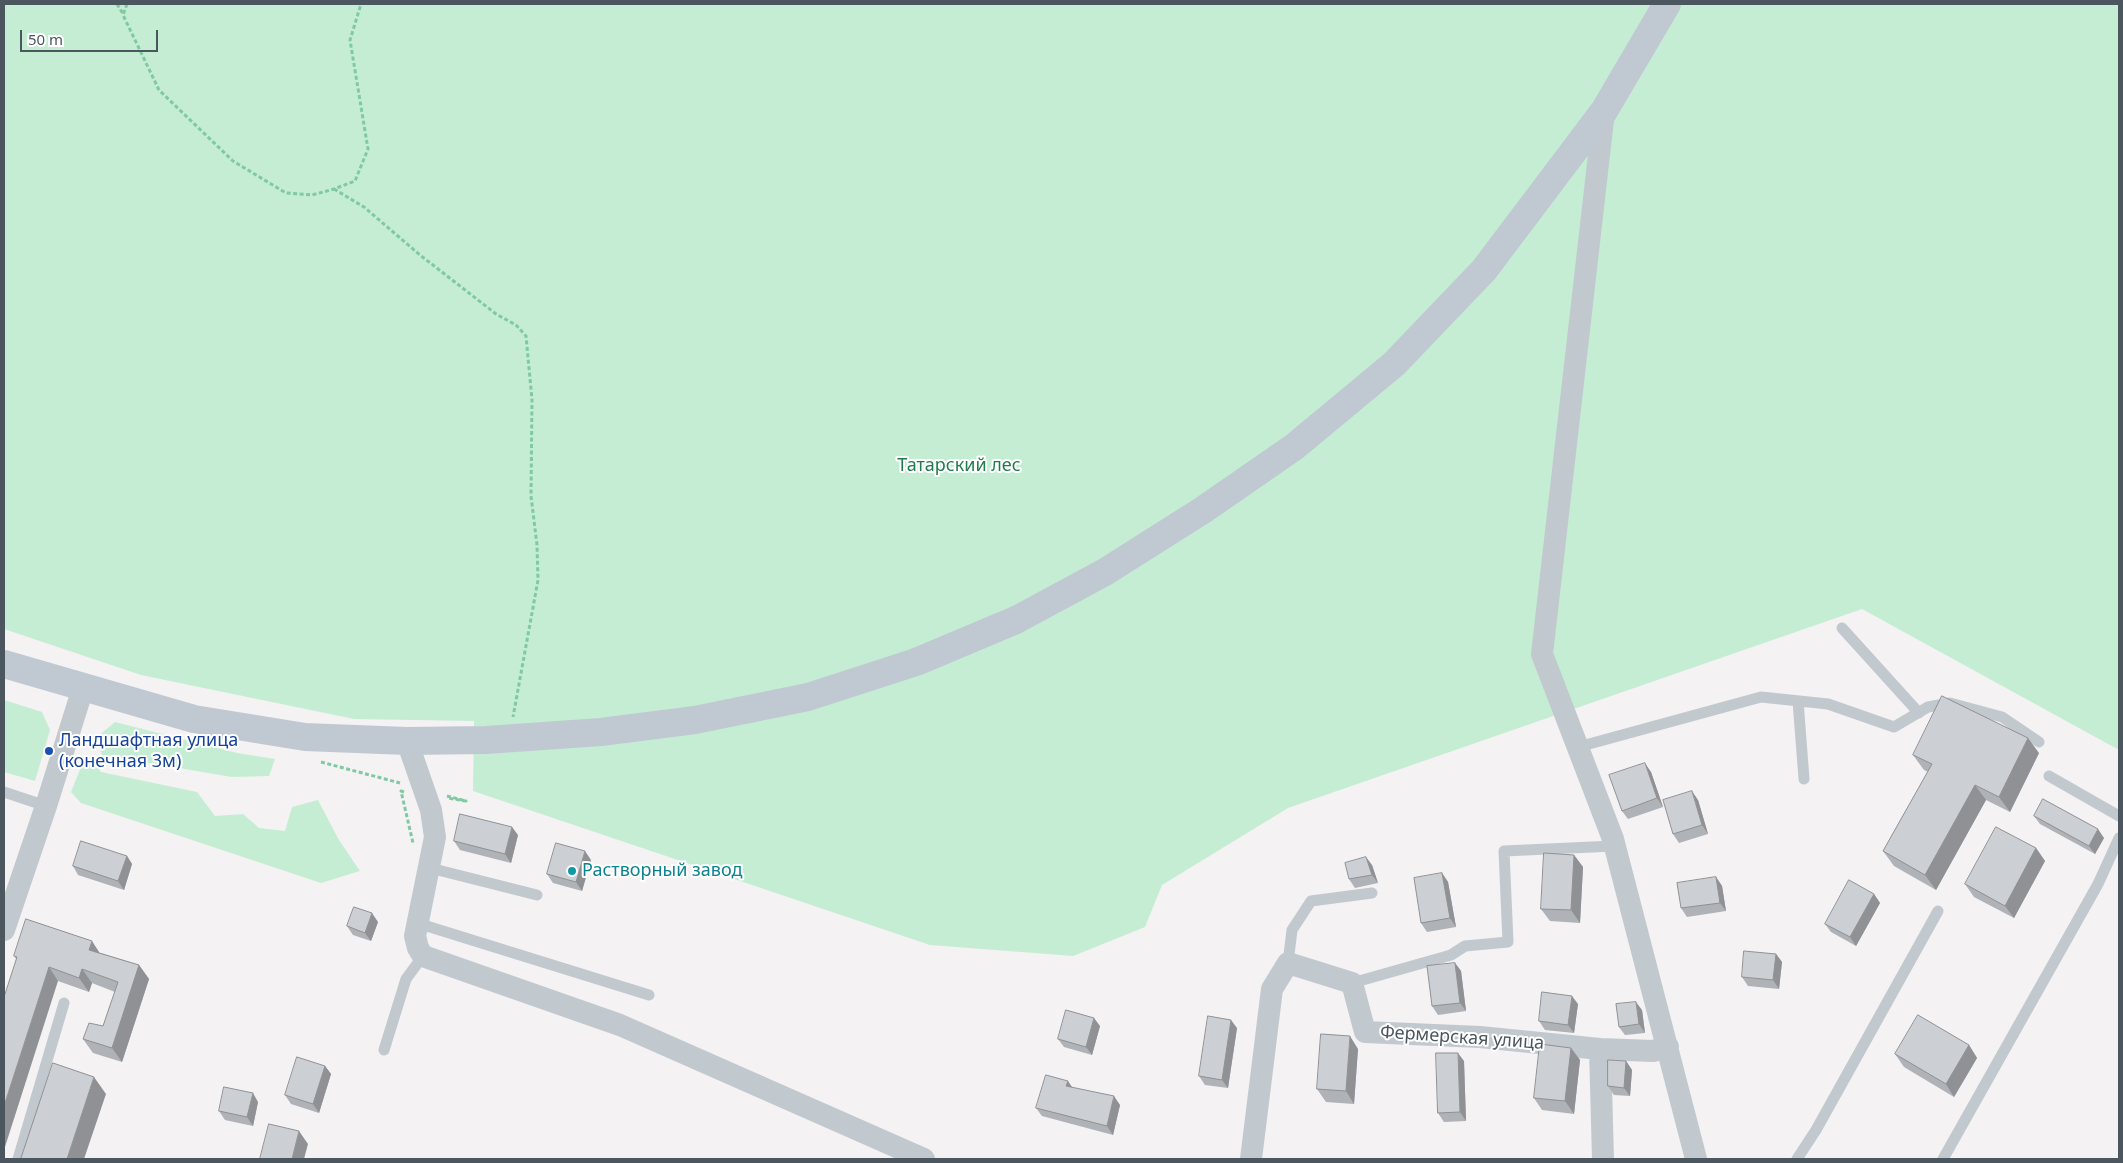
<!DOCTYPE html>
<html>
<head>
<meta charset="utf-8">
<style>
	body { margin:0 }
	#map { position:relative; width:2123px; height:1163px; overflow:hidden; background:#f4f2f2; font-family:"Noto Sans",sans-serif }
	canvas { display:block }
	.frame { position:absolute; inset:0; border:5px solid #4b565e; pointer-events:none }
	.scale { position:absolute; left:20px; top:30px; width:138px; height:22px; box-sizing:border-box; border:2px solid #4b565e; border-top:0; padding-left:6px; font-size:15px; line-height:18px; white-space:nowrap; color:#4b565e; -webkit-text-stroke:4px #fff; paint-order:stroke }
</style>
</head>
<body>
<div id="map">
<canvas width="2123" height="1163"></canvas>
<div class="frame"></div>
<div class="scale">50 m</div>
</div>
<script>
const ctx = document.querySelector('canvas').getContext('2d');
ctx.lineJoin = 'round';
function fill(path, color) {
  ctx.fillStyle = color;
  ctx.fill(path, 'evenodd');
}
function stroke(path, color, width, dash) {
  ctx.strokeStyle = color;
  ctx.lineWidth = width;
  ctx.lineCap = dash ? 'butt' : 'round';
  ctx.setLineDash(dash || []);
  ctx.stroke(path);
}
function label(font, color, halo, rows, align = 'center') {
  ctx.font = font + ' "Noto Sans",sans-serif';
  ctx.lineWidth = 4;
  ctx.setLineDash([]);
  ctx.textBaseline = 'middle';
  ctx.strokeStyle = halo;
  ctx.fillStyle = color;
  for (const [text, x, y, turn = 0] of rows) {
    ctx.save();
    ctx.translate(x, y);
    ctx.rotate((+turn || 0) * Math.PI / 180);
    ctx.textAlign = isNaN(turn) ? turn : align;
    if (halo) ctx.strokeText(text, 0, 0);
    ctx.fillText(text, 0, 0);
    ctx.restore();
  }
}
fill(new Path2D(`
	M4 4H2119V750L1862 609 1288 808 1162 885 1145 927 1073 956 930 945 473 791 474 721 354 719 141 675 4 629Z
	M4 700 42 712 50 730 35 781 4 772Z
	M115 722 237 753 275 759 269 776 232 777 102 755 97 737Z
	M93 761 101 772 197 792 215 816 243 814 259 828 285 831 292 807 318 800 339 840 360 871 321 883 81 803 71 792 83 762Z`), '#c5edd4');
stroke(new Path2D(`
	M117 4 123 14
	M127 4 123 15 159 90 233 161 286 193 312 195 334 189 355 181 368 149 350 40 361 4
	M334 189 364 207 420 255 496 314 516 325 526 336 532 400 531 496 537 545 538 580 513 717
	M321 762 400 783
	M404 792 401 791 413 843
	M447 796 466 801 447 798`), '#7fc9a3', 3, [4, 2.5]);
stroke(new Path2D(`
	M1842 628 1919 713
	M1798 701 1804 779
	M1578 747 1761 697 1828 704 1894 727 1928 707 1950 703 2002 717 2039 742
	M2049 776 2119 816
	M4 792 46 806
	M430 868 537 895
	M417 923 649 995
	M1288 963 1292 930 1311 901 1372 893
	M1352 983 1451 955 1465 946 1508 942 1504 851 1614 846
	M384 1050 406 979 423 956
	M18 1159 64 1003
	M1797 1159 1816 1130 1938 911
	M1943 1159 2098 884 2119 838`), '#c1c9cf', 11);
stroke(new Path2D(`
	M1604 111 1542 654 1613 839 1696 1159
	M407 741 431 810 435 837 415 936 418 948 423 956 620 1025 924 1159
	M4 930 46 806 83 688
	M1600 1049 1603 1159
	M1251 1159 1272 989 1288 963 1352 983 1365 1032 1480 1037 1600 1049 1653 1051 1668 1047`), '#c1c9cf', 22);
stroke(new Path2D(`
	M4 664 194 719 305 737 407 741 486 740 601 732 695 720 808 697 916 662 1016 620 1105 572 1203 510 1294 447 1394 364 1484 270 1604 111 1667 4`), '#c0c9d2', 28);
fill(new Path2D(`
	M2039 753 2010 812 1986 800 1936 890 1894 866 1883 851 1928 772 1924 770 1913 755Z
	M1651 772 1663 807 1628 819 1622 811Z
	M1698 800 1708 834 1679 843 1673 834Z
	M2034 816 2104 838 2095 854 2040 824Z
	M518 835 511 863 460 850 454 841Z
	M2036 848 2045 861 2014 918 1974 897 1965 884Z
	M1574 855 1583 867 1580 923 1550 921 1541 909Z
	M127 856 132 864 124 890 78 875 73 866Z
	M591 860 582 891 553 883 547 874Z
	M1372 865 1378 883 1355 888 1349 879Z
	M1442 873 1448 882 1456 927 1427 932 1421 923Z
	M1716 877 1722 886 1726 911 1687 917 1681 908Z
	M1874 894 1880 903 1856 946 1831 932 1825 924Z
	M378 922 371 941 353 935 347 926Z
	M101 953 139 965 149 979 122 1062 93 1053 83 1039 103 1026 115 992 92 983 89 992 58 981 16 959 14 956Z
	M1776 954 1782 962 1779 989 1748 986 1742 977Z
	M1455 963 1461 971 1466 1011 1438 1015 1432 1006Z
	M1578 1004 1574 1033 1545 1030 1539 1021Z
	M1642 1010 1645 1033 1625 1035 1619 1027Z
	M1100 1026 1092 1055 1064 1047 1058 1039Z
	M1237 1028 1228 1088 1205 1085 1199 1076Z
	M1969 1045 1977 1058 1954 1097 1904 1067 1895 1054Z
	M1571 1048 1580 1060 1574 1114 1542 1110 1534 1098Z
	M1358 1049 1354 1104 1326 1102 1317 1089Z
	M1464 1061 1466 1121 1444 1122 1438 1113Z
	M1626 1061 1632 1070 1630 1096 1614 1095 1608 1086Z
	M325 1066 331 1074 319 1113 291 1104 285 1095Z
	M1072 1087 1120 1105 1113 1135 1042 1116 1036 1108Z
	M258 1102 253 1126 225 1120 219 1111Z`), '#afb2b6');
fill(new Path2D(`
	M2028 738 2039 753 2010 812 1999 797Z
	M1645 763 1651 772 1663 807 1657 798Z
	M1975 785 1986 800 1936 890 1925 875Z
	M1692 791 1698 800 1708 834 1702 825Z
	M512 827 518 835 511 863 505 854Z
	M2098 829 2104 838 2095 854 2089 846Z
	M2036 848 2045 861 2014 918 2005 906Z
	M585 851 591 860 582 891 576 882Z
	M1574 855 1583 867 1580 923 1571 910Z
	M127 856 132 864 124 890 118 881Z
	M1366 857 1372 865 1378 883 1372 875Z
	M1442 873 1448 882 1456 927 1450 918Z
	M1716 877 1722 886 1726 911 1720 903Z
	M1874 894 1880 903 1856 946 1850 937Z
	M372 913 378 922 371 941 365 933Z
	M92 941 101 955 89 950Z
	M1776 954 1782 962 1779 989 1773 980Z
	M1455 963 1461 971 1466 1011 1460 1003Z
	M139 965 149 979 122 1062 112 1048Z
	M49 967 58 981 4 1150V1106Z
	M82 969 92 983 89 992 79 978Z
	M1572 996 1578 1004 1574 1033 1568 1025Z
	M1636 1002 1642 1010 1645 1033 1639 1024Z
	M1094 1018 1100 1026 1092 1055 1086 1047Z
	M1231 1020 1237 1028 1228 1088 1222 1080Z
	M1350 1036 1358 1049 1354 1104 1346 1091Z
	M1969 1045 1977 1058 1954 1097 1946 1084Z
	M1571 1048 1580 1060 1574 1114 1565 1101Z
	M1458 1053 1464 1061 1466 1121 1460 1112Z
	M1626 1061 1632 1070 1630 1096 1624 1088Z
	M325 1066 331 1074 319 1113 313 1104Z
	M94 1077 106 1094 84 1159H67Z
	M1068 1081 1074 1090 1066 1086Z
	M253 1093 258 1102 253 1126 247 1117Z
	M1114 1096 1120 1105 1113 1135 1107 1126Z
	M299 1131 308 1144 304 1159H292Z`), '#8f9194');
const building = new Path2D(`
	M1942 696 2028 738 1999 797 1975 785 1925 875 1883 851 1932 764 1913 755Z
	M1645 763 1657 798 1622 811 1609 775Z
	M1692 791 1702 825 1673 834 1663 800Z
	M2043 799 2098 829 2089 846 2034 816Z
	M460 814 512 827 505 854 454 841Z
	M1996 827 2036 848 2005 906 1965 884Z
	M81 841 127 856 118 881 73 866Z
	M556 843 585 851 576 882 547 874Z
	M1544 853 1574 855 1571 910 1541 909Z
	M1366 857 1372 875 1349 879 1345 863Z
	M1442 873 1450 918 1421 923 1414 878Z
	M1716 877 1720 903 1681 908 1677 883Z
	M1849 880 1874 894 1850 937 1825 924Z
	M354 907 372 913 365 933 347 926Z
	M26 919 92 941 89 950 139 965 112 1048 83 1039 89 1023 103 1026 118 982 82 969 79 978 49 967 4 1106V997L17 957 14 956Z
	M1744 951 1776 954 1773 980 1742 977Z
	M1455 963 1460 1003 1432 1006 1427 966Z
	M1542 992 1572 996 1568 1025 1539 1021Z
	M1636 1002 1639 1024 1619 1027 1616 1004Z
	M1066 1010 1094 1018 1086 1047 1058 1039Z
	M1918 1015 1969 1045 1946 1084 1895 1054Z
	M1208 1016 1231 1020 1222 1080 1199 1076Z
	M1321 1034 1350 1036 1346 1091 1317 1089Z
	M1540 1044 1571 1048 1565 1101 1534 1098Z
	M1436 1053H1458L1460 1112 1438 1113Z
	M297 1057 325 1066 313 1104 285 1095Z
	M1608 1060 1626 1061 1624 1088 1608 1086Z
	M53 1063 94 1077 67 1159H21Z
	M1046 1075 1068 1081 1066 1086 1114 1096 1107 1126 1036 1108Z
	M224 1087 253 1093 247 1117 219 1111Z
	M269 1124 299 1131 292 1159H260Z`);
fill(building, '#cccfd4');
stroke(building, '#8f9194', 1);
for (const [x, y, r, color] of [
	[49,751,5,"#1a4fb4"],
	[572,871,5,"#0f9aa8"]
]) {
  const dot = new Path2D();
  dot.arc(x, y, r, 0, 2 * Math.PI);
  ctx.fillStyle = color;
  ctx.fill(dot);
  stroke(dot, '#fff', 2);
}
label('18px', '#1f7d4c', '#fff', [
	["Татарский лес",959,466]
]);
label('18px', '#164399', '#fff', [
	["Ландшафтная улица",59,741],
	["(конечная 3м)",59,762]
], 'left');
label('18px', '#0d838f', '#fff', [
	["Растворный завод",582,871]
], 'left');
label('18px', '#4b565e', '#fff', [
	["Фермерская улица",1462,1038,4]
]);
</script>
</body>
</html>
